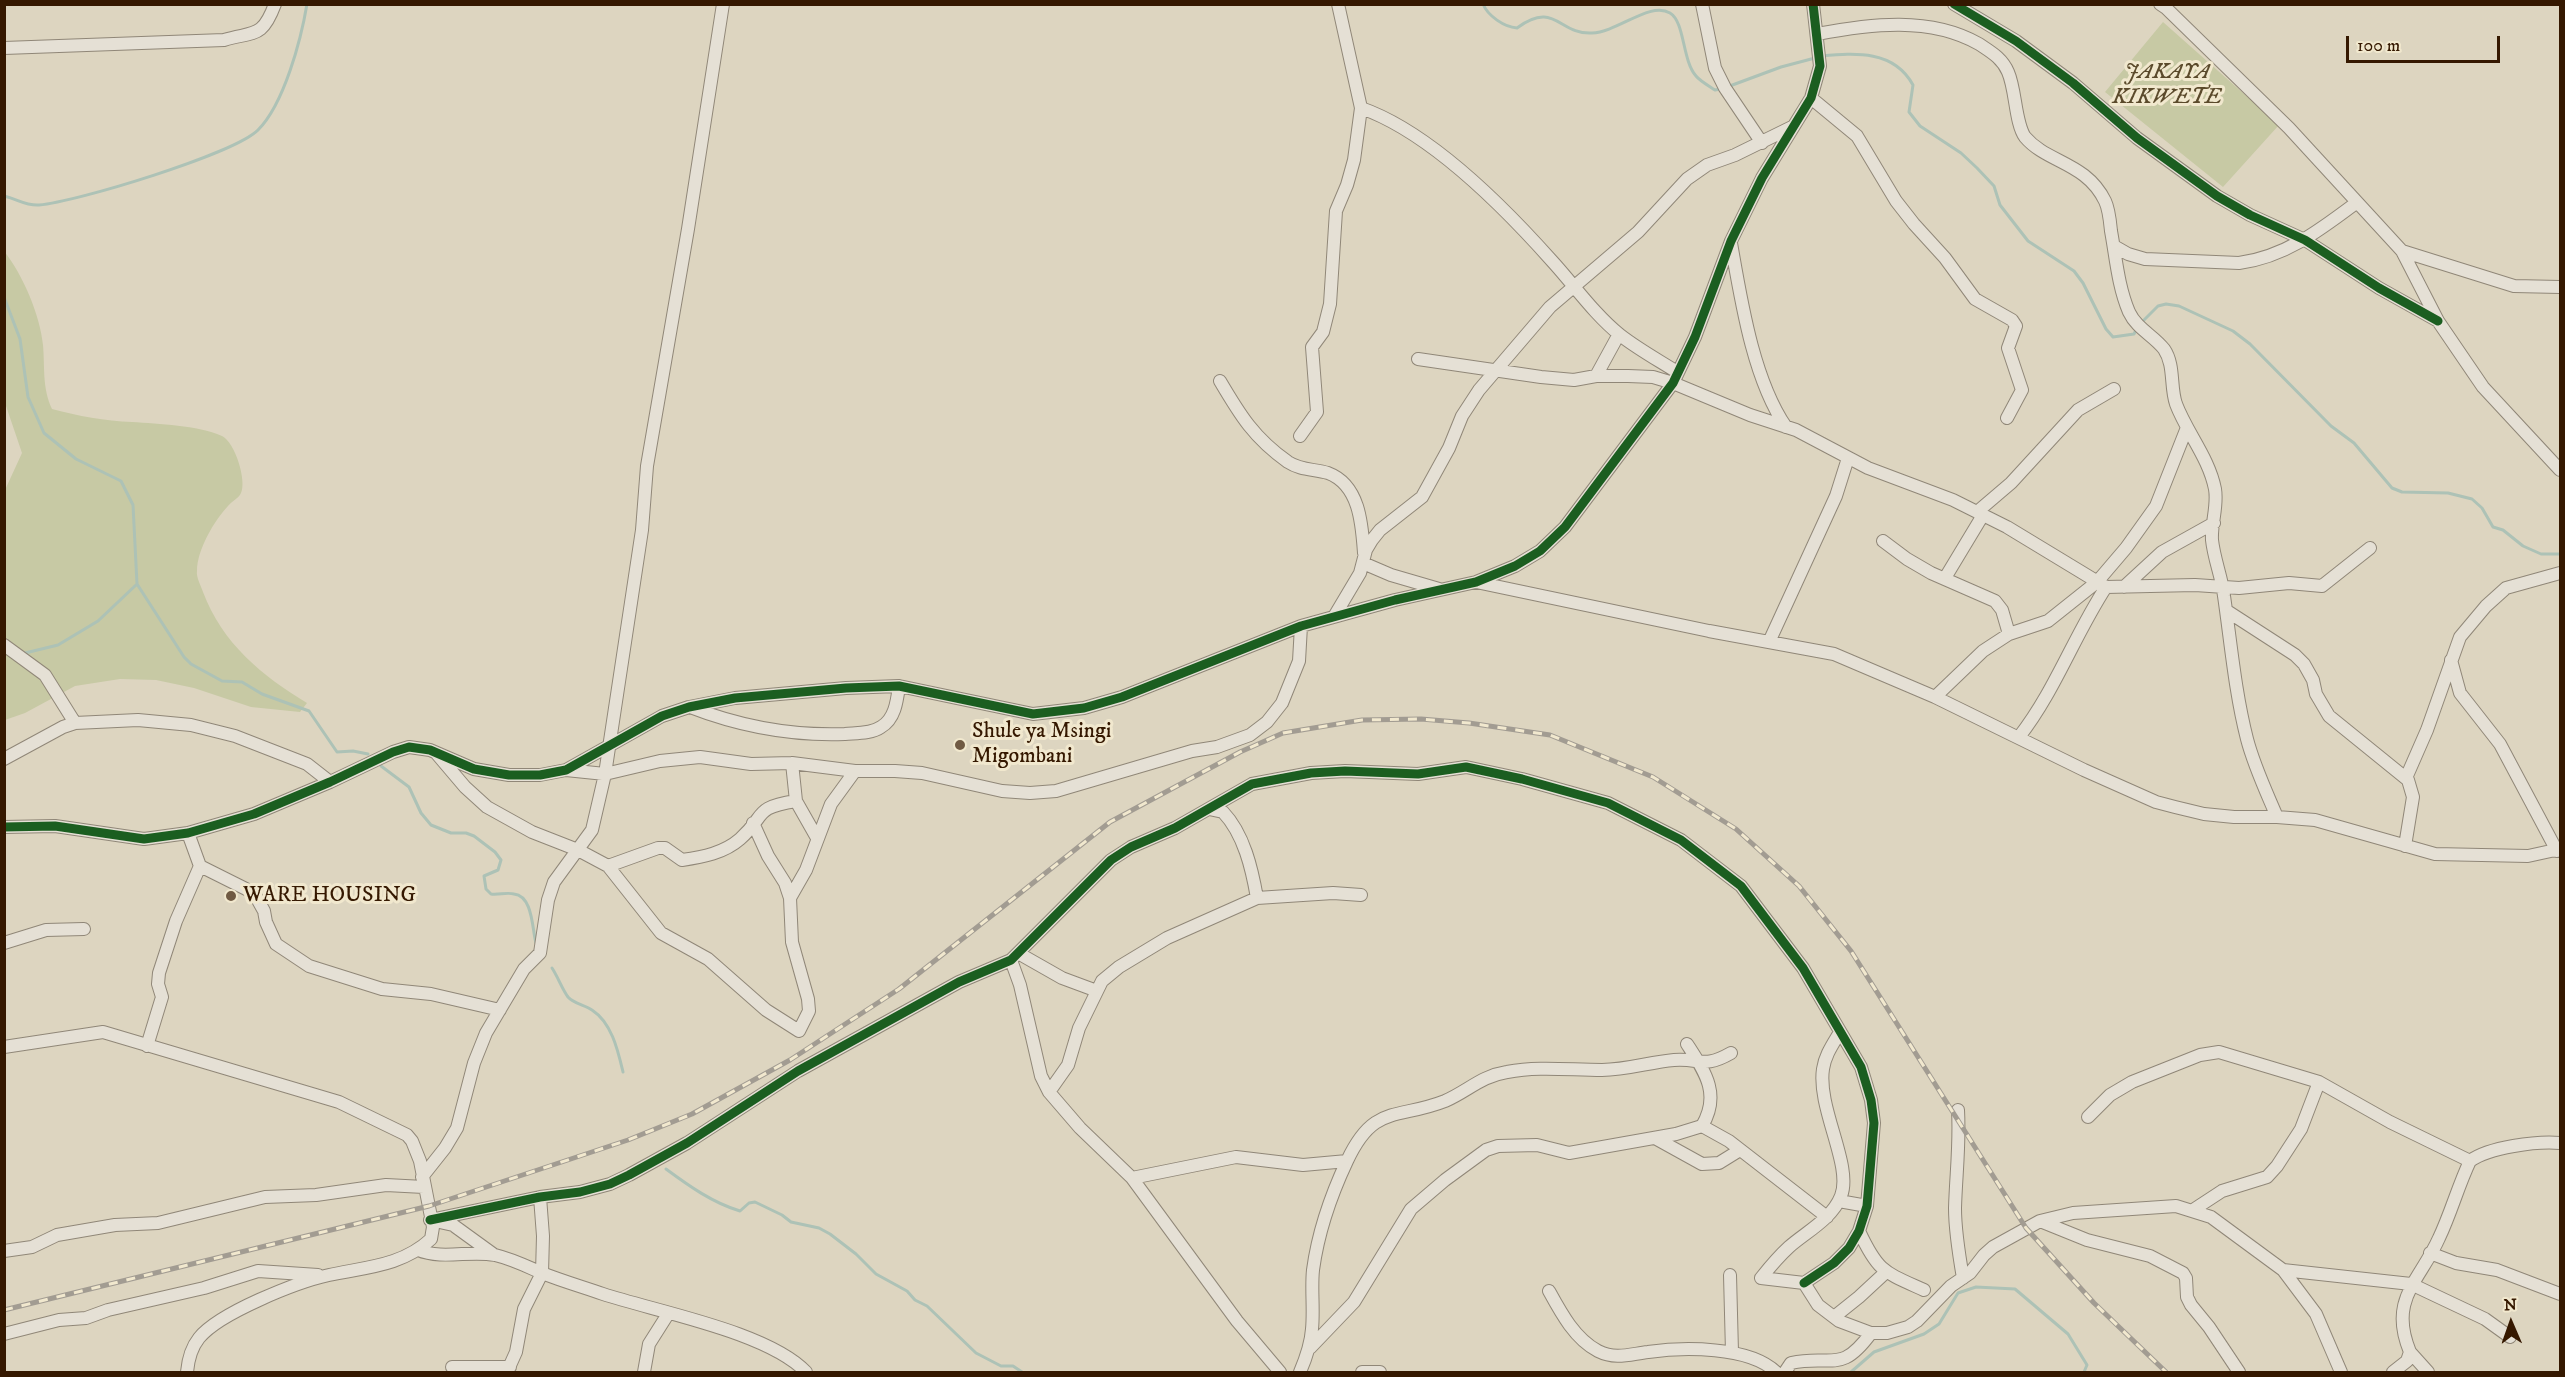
<!DOCTYPE html>
<html>
<head>
<meta charset="utf-8">
<style>
	body { margin:0 }
	#map { position:relative; width:2565px; height:1377px; overflow:hidden; background:#ddd5c0; font-family:"IM FELL DW Pica",serif }
	canvas { display:block }
	.frame { position:absolute; inset:0; border:6px solid #351800; pointer-events:none }
	.north { position:absolute; left:2481px; top:1293px; width:60px; height:60px; -webkit-text-stroke:4px #f1e8ce; paint-order:stroke; rotate:358deg; font-size:16px; font-weight:700; line-height:24px; text-align:center; color:#351800 }
	.north::after { content:''; display:block; margin:auto; width:21px; height:27px; background:#351800; clip-path:polygon(50% 0,100% 100%,50% 72%,0 100%) }
	.scale { position:absolute; left:2346px; top:36px; width:154px; height:27px; box-sizing:border-box; border:3px solid #351800; border-top:0; padding-left:8px; font-size:18px; line-height:21px; white-space:nowrap; color:#351800; -webkit-text-stroke:4px #f1e8ce; paint-order:stroke }
</style>
</head>
<body>
<div id="map">
<canvas width="2565" height="1377"></canvas>
<div class="frame"></div>
<div class="north">N</div>
<div class="scale">100 m</div>
</div>
<script>
const ctx = document.querySelector('canvas').getContext('2d');
ctx.lineJoin = 'round';
function fill(path, color) {
  ctx.fillStyle = color;
  ctx.fill(path, 'evenodd');
}
function stroke(path, color, width, dash) {
  ctx.strokeStyle = color;
  ctx.lineWidth = width;
  ctx.lineCap = dash ? 'butt' : 'round';
  ctx.setLineDash(dash || []);
  ctx.stroke(path);
}
function label(font, color, halo, rows, align = 'center') {
  ctx.font = font + ' "IM FELL DW Pica",serif';
  ctx.lineWidth = 6;
  ctx.setLineDash([]);
  ctx.textBaseline = 'middle';
  ctx.strokeStyle = halo;
  ctx.fillStyle = color;
  for (const [text, x, y, turn = 0] of rows) {
    ctx.save();
    ctx.translate(x, y);
    ctx.rotate((+turn || 0) * Math.PI / 180);
    ctx.textAlign = isNaN(turn) ? turn : align;
    if (halo) ctx.strokeText(text, 0, 0);
    ctx.fillText(text, 0, 0);
    ctx.restore();
  }
}
fill(new Path2D(`
	M2163 22 2279 125 2223 187 2105 92Z
	M4 251C23 275 40 315 43 345 45 368 42 387 52 409 78 416 105 421 132 422 159 424 197 425 222 436 235 442 247 481 241 493 239 498 232 501 228 506 214 521 197 550 197 571 196 577 201 586 203 592 222 643 262 676 307 703L300 712 251 707 194 688 156 680 120 679 75 686 25 713 5 720V490L22 453 5 403Z`), '#c7c9a4');
stroke(new Path2D(`
	M1483 4C1488 16 1504 27 1517 28 1555 0 1559 35 1592 33 1618 32 1650 1 1670 13 1685 22 1682 60 1696 76 1700 81 1709 86 1715 90L1721 89
	M1821 56C1856 53 1894 50 1913 85L1909 112 1920 126 1961 153 1977 168 1994 186 2000 205 2028 241 2074 271 2083 283 2106 329 2113 337 2134 334 2137 328
	M1727 87 1781 67 1815 58
	M4 196C17 199 26 206 39 205 76 202 234 154 258 130 284 104 301 40 307 4
	M4 297 20 339 28 397 44 433 76 459 121 481 133 505 137 584 184 657 191 664 222 681 242 682 262 694 309 711 337 752 353 751 368 754
	M2141 323 2158 306 2166 304 2179 306 2233 331 2250 344 2331 426 2354 443 2392 488 2402 492 2448 493 2472 499 2482 508 2493 527 2503 530 2523 546 2541 554H2560
	M21 654 58 645 98 621 136 585
	M381 766 409 787 421 813 431 825 451 833H466L474 836 495 852 501 860 498 870 484 876 486 889 491 894C499 895 507 892 514 894 533 896 532 929 536 943
	M552 968C558 977 562 989 568 997 574 1004 585 1005 592 1010 612 1023 618 1051 623 1072
	M666 1169C689 1186 713 1203 740 1211L749 1203 755 1202 782 1215 791 1222 819 1228 830 1234 856 1254 876 1274 907 1291 915 1300 927 1306 976 1353 1001 1366H1013L1022 1372
	M1851 1372 1874 1352 1924 1334 1939 1324 1958 1293 1976 1287 2015 1289 2068 1334 2087 1365 2084 1372`), '#adc2b6', 3);
const street = new Path2D(`
	M1702 4 1715 68 1725 88 1762 143
	M1954 4 2016 41 2073 83 2137 138 2217 196 2250 215 2305 240 2379 288 2438 321
	M2160 4 2166 8 2289 128 2402 251 2514 286 2560 287
	M1817 34C1870 24 1930 16 1979 44 1991 52 2002 58 2008 72 2016 90 2015 123 2025 137 2047 163 2086 162 2105 201 2109 209 2110 221 2111 231 2116 258 2118 286 2129 312 2137 329 2153 335 2164 349 2175 365 2170 387 2176 404 2187 433 2209 458 2215 489 2218 506 2211 523 2212 540 2214 559 2222 578 2224 596 2231 644 2235 692 2247 739 2254 766 2266 791 2277 817
	M4 48 224 40C254 31 262 39 275 4
	M1811 98 1857 136 1896 201 1914 224 1945 258 1975 299 2012 320 2016 326 2008 348 2022 390 2007 418
	M1361 108C1430 132 1503 206 1552 261 1574 285 1594 314 1620 335 1638 349 1658 360 1677 372
	M1731 243C1741 300 1753 379 1786 427
	M2114 246 2128 254 2145 259 2239 263C2285 257 2320 230 2356 203
	M2402 251 2438 321 2483 387 2560 470
	M1418 359 1541 377 1574 380 1596 376H1628L1653 377 1673 383 1750 415 1796 430 1868 468 1953 500 2007 527 2106 587 2195 585 2239 588 2289 583 2322 586 2370 548
	M1596 376 1619 334
	M1220 381C1240 415 1254 438 1288 462 1300 470 1314 469 1328 473 1360 485 1362 525 1364 553
	M1300 436 1317 412 1312 347 1323 332 1330 304 1336 211 1347 185 1354 160 1361 108 1338 4
	M1977 512 2011 483 2078 410 2114 389
	M1883 541 1907 559 1931 573 1995 601 2002 610 2009 634
	M1363 563 1391 575 1439 589
	M1945 578 1983 515
	M1476 582 1709 631 1834 654 1935 697 2084 770 2156 802 2175 807 2204 814 2234 817H2277L2315 820 2435 854 2528 856 2560 849
	M2124 587 2162 552 2214 523
	M2227 611 2295 655 2304 664 2313 680 2316 694 2329 716 2408 780 2413 797 2405 846
	M1335 615 1360 573 1366 550 1372 540 1380 530 1422 497 1449 448 1462 416 1479 390 1550 307 1638 232 1687 179 1707 165 1735 155 1792 127
	M1769 642 1836 496 1848 458
	M4 645 45 675 75 723
	M2451 660 2460 693 2500 744 2557 851
	M1935 697 1983 651 2009 634 2048 621 2097 582 2126 548 2156 506 2186 430
	M690 707C739 726 792 736 845 734 856 733 871 734 881 727 895 719 897 701 899 686
	M2019 737C2055 691 2074 636 2106 587
	M437 754 465 787 487 807 532 832 578 850 608 866 661 933 708 959 766 1010 799 1031 809 1011 808 999 792 942 790 898 785 883 768 856 753 823
	M4 759 63 727 75 723 138 720 191 725 235 736 307 764 330 782
	M792 763 796 801 817 838
	M566 770 605 774 660 761 700 757 751 764 792 763 855 771H895L922 773 1002 791 1030 793 1056 791 1192 751 1217 747 1250 735 1267 722 1282 703 1299 661 1301 626
	M2406 778 2427 730 2460 637 2486 606 2506 588 2560 573
	M1209 809 1223 812C1244 834 1252 869 1257 898
	M4 827 55 826 144 839 188 833 254 814 330 782 393 752 409 747 430 750 474 769 509 775H540L566 770 662 716 689 707 735 698 846 688 899 686 1033 714 1084 708 1122 697 1301 626 1395 600 1476 582 1515 566 1540 551 1565 527 1673 383 1695 337 1731 241 1762 178 1811 98 1820 66 1813 4
	M188 833 200 866 254 893 264 911 266 922 276 944 309 966 382 989 431 994 500 1010
	M608 866 658 848H665L682 860C703 857 724 853 740 839 767 815 752 808 796 801
	M790 898 806 870 831 804 855 771
	M4 943 46 930 84 929
	M1018 953 1062 978 1097 991
	M1011 960 1020 985 1041 1076 1049 1092 1080 1128 1132 1178 1237 1321 1280 1372
	M147 1046 162 997 158 984 159 973 176 921 200 866
	M4 1047 103 1032 339 1102 407 1135 412 1141 420 1161 433 1227 431 1239C402 1266 366 1267 329 1275 297 1282 219 1313 199 1338 191 1348 188 1361 187 1372
	M1049 1092 1068 1065 1079 1028 1102 981 1119 967 1167 938 1257 898 1333 893 1361 895
	M1958 1110C1960 1144 1956 1174 1955 1208 1955 1231 1959 1255 1963 1278
	M2088 1117 2110 1095 2132 1082 2200 1055 2219 1052 2319 1082 2390 1122 2470 1161
	M1702 1126 1729 1141 1827 1217
	M1655 1138 1702 1164 1719 1163 1740 1150
	M422 1177 445 1148 457 1128 474 1063 486 1033 524 969 540 953 548 900 554 882 592 830 605 774 642 530 647 466 688 229 723 4
	M1132 1178 1236 1157 1303 1165 1347 1161
	M1839 1201 1867 1206
	M2193 1210 2222 1191 2267 1177 2277 1166 2301 1129 2319 1082
	M430 1220 540 1197 580 1192 610 1184 629 1175 687 1143 798 1071 959 982 1011 960 1111 860 1131 847 1175 828 1252 784 1311 773 1345 771 1418 774 1466 767 1522 779 1608 803 1681 840 1741 886 1803 968 1861 1067 1871 1100 1874 1123 1867 1206 1859 1231 1849 1248 1834 1263 1804 1283
	M435 1221 453 1225 493 1254
	M2040 1221 2087 1240 2150 1256 2183 1273 2186 1278 2187 1297 2191 1305 2209 1327 2239 1372
	M1859 1231C1878 1272 1884 1272 1924 1290
	M418 1250C443 1260 470 1250 495 1255 512 1259 526 1266 542 1273 562 1281 583 1287 603 1294 658 1312 768 1332 806 1372
	M4 1251 32 1247 57 1235 115 1225 158 1223 265 1197 316 1195 386 1185 424 1187
	M2430 1253 2456 1263 2497 1270 2560 1294
	M2283 1270 2411 1284 2485 1319 2510 1337
	M1730 1275 1732 1352
	M1761 1278 1804 1283 1818 1305 1839 1321 1871 1333H1887L1908 1327 1917 1321 1951 1286 1970 1273 1984 1255 1993 1247 2040 1221 2073 1213 2176 1206 2211 1217 2283 1270 2316 1314 2341 1372
	M1761 1278C1769 1268 1778 1257 1789 1247 1806 1232 1832 1219 1841 1196 1853 1166 1817 1108 1823 1069 1825 1055 1833 1044 1840 1032
	M1549 1291C1561 1313 1575 1339 1598 1351 1616 1360 1630 1354 1648 1352 1683 1347 1749 1346 1776 1372
	M1834 1317 1859 1297 1886 1272
	M4 1334 59 1320 86 1318 108 1310 204 1288 258 1271 318 1275
	M1310 1348 1354 1302 1411 1209 1445 1180 1486 1150 1498 1146 1537 1145 1569 1153 1676 1134 1702 1126C1721 1094 1705 1072 1687 1044
	M2410 1352 2428 1372
	M452 1367H510
	M507 1372 516 1352 524 1309 542 1273 543 1236 540 1197
	M644 1372 649 1344 668 1314
	M1300 1372C1306 1358 1311 1344 1312 1329 1314 1309 1311 1289 1313 1270 1318 1233 1331 1195 1347 1161 1374 1103 1397 1120 1445 1101 1468 1091 1481 1076 1507 1072 1539 1066 1569 1070 1602 1070 1627 1070 1650 1062 1674 1060 1701 1058 1703 1069 1731 1053
	M1362 1372H1380
	M1785 1372 1791 1363C1833 1354 1840 1375 1871 1333
	M2393 1372 2407 1361 2410 1352C2388 1299 2420 1281 2439 1238 2451 1213 2458 1186 2470 1161 2489 1147 2537 1141 2560 1143`);
stroke(street, '#908778', 14);
stroke(street, '#e5e0d5', 12);
const rail = new Path2D(`
	M4 1310 429 1206 628 1140 692 1114 790 1060 899 989 1110 822 1240 752 1283 733 1362 720 1421 719 1469 723 1550 735 1653 777 1736 829 1799 886 1851 951 2026 1228 2094 1303 2166 1372`);
stroke(rail, '#a29c92', 5);
stroke(rail, '#f1e8ce', 3, [9]);
stroke(new Path2D(`
	M1954 4 2016 41 2073 83 2137 138 2217 196 2250 215 2305 240 2379 288 2438 321
	M4 827 55 826 144 839 188 833 254 814 330 782 393 752 409 747 430 750 474 769 509 775H540L566 770 662 716 689 707 735 698 846 688 899 686 1033 714 1084 708 1122 697 1301 626 1395 600 1476 582 1515 566 1540 551 1565 527 1673 383 1695 337 1731 241 1762 178 1811 98 1820 66 1813 4
	M430 1220 540 1197 580 1192 610 1184 629 1175 687 1143 798 1071 959 982 1011 960 1111 860 1131 847 1175 828 1252 784 1311 773 1345 771 1418 774 1466 767 1522 779 1608 803 1681 840 1741 886 1803 968 1861 1067 1871 1100 1874 1123 1867 1206 1859 1231 1849 1248 1834 1263 1804 1283`), '#1b5e20', 9);
for (const [x, y, r, color] of [
	[960,745,6,"#705a43"],
	[231,896,6,"#705a43"]
]) {
  const dot = new Path2D();
  dot.arc(x, y, r, 0, 2 * Math.PI);
  ctx.fillStyle = color;
  ctx.fill(dot);
  stroke(dot, '#f1e8ce', 2);
}
label('italic 22px', '#5b4a2b', '#f1e8ce', [
	["JAKAYA",2167,73],
	["KIKWETE",2167,98]
]);
label('22px', '#351800', '#f1e8ce', [
	["Shule ya Msingi",972,732],
	["Migombani",972,757],
	["WARE HOUSING",243,896]
], 'left');
</script>
</body>
</html>
